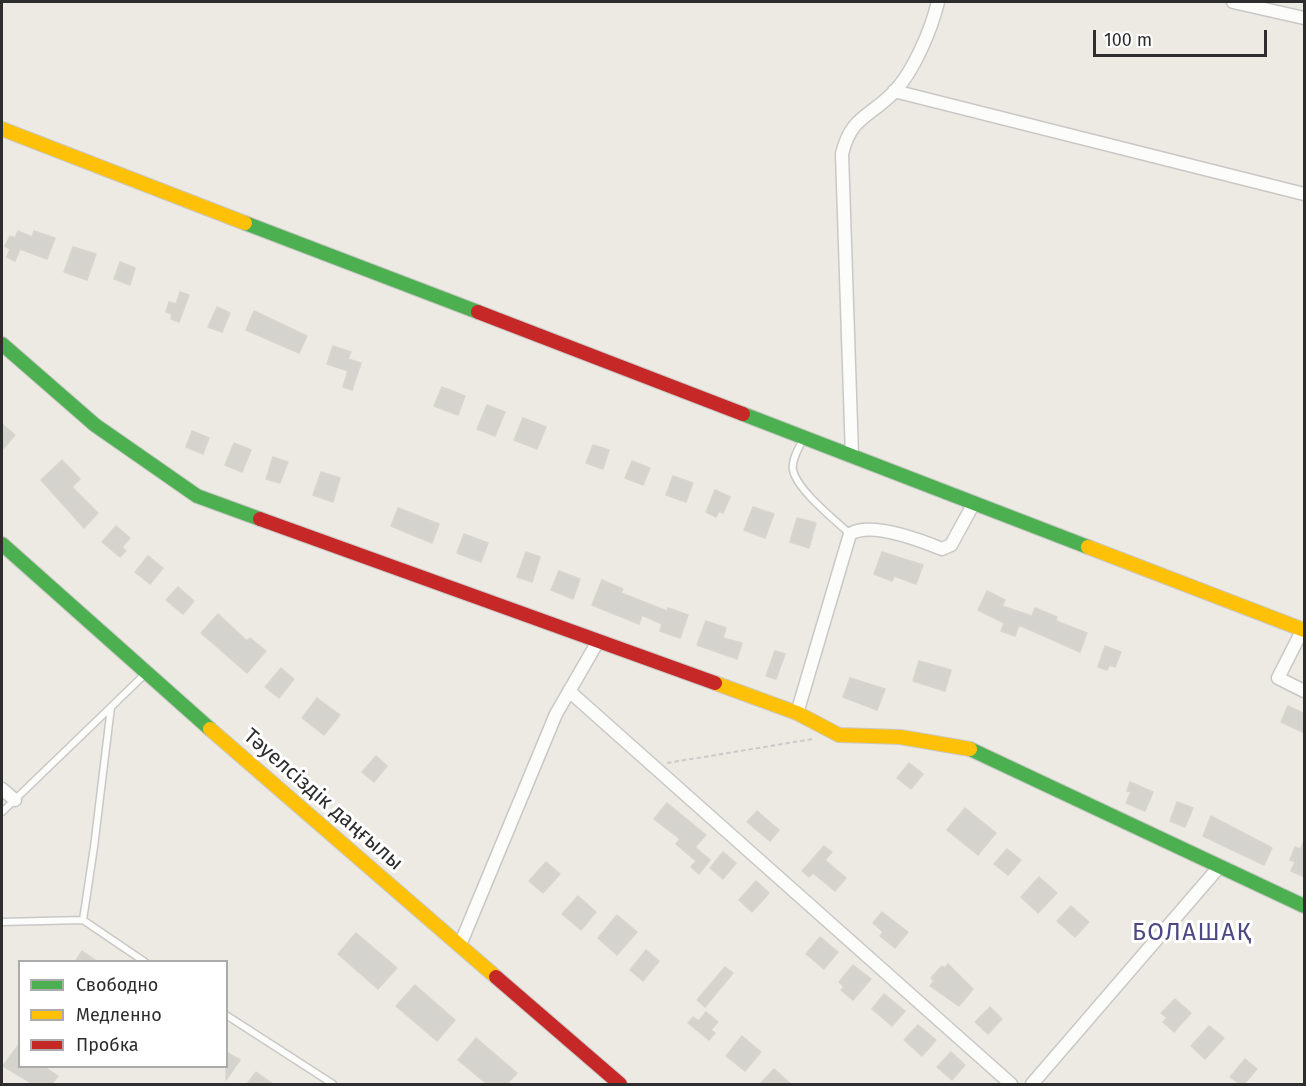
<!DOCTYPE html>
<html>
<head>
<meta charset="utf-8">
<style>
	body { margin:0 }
	#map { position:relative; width:1306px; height:1086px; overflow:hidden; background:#eceae2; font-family:"Fira Sans",sans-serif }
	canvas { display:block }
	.frame { position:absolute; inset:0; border:3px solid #2d2d2d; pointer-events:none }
	.legend { position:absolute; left:18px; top:960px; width:210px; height:108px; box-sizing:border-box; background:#fff; border:2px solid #ababab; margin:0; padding:8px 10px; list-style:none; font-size:18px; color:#2d2d2d }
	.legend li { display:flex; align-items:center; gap:12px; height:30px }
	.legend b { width:30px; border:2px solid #ababab }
	.scale { position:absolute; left:1093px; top:30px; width:174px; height:27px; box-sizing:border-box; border:3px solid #2d2d2d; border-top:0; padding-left:8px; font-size:18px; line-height:21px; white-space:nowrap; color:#2d2d2d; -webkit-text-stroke:4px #fff; paint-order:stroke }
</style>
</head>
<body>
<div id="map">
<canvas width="1306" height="1086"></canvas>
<div class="frame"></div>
<ul class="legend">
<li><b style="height:8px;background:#4caf50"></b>Свободно</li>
<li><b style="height:8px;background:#ffc107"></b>Медленно</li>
<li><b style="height:8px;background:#c62828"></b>Пробка</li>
</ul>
<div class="scale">100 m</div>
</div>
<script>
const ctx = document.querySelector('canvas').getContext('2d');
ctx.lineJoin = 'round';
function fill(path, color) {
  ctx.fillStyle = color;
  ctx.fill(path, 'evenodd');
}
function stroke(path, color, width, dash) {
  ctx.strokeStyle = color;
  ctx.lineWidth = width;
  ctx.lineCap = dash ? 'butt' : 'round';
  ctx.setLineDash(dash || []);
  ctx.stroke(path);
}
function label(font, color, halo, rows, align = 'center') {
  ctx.font = font + ' "Fira Sans",sans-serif';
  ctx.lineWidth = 6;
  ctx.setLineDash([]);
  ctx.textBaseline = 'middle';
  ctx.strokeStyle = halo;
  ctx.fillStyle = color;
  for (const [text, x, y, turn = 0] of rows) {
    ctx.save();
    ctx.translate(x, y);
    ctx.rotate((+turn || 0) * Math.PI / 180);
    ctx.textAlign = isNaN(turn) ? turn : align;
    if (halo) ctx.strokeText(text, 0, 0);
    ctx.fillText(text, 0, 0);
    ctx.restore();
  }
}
const building = new Path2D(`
	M18 231 32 237 34 231 55 238 47 259 20 249 15 261 7 257 10 249 5 246 10 236 15 238Z
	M73 247 96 254 87 280 64 272Z
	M120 262 135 268 130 285 114 279Z
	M180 292 189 295 179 322 171 319 172 314 166 312 169 302 176 304Z
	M217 307 230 313 222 332 208 327Z
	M254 311 307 336 299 353 246 330Z
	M333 346 351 352 348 359 361 363 352 390 343 387 348 371 327 364Z
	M442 387 465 396 458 415 434 406Z
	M487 405 505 412 495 436 477 429Z
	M523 418 546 427 537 449 514 440Z
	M2 424 15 435 2 450Z
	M192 431 209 438 203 454 186 447Z
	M234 443 251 450 242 472 225 465Z
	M593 445 609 450 603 469 586 463Z
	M273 457 288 462 280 483 266 479Z
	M62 460 80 479 72 487 98 513 84 528 41 480Z
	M632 461 650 468 643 485 625 478Z
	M321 472 340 478 333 502 313 495Z
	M673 476 693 483 686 502 666 495Z
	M715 490 730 497 723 513 719 511 716 517 706 512Z
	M753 507 774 514 765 538 744 530Z
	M398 508 439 524 432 543 391 526Z
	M797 518 816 523 809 548 790 542Z
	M116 526 130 538 122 547 126 551 120 557 102 542Z
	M464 534 488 543 481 562 457 553Z
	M526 552 540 557 532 582 517 577Z
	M882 552 923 565 916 584 894 576 892 581 874 574Z
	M148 556 163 568 150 584 135 572Z
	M559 571 580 579 573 599 551 590Z
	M602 580 623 589 621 593 667 611 668 608 688 615 680 638 660 631 662 624 642 615 639 624 592 605Z
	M178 587 194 601 183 614 166 600Z
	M987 591 1005 600 1002 606 1032 616 1035 608 1057 617 1056 621 1087 633 1080 652 1019 625 1015 636 1001 631 1004 623 978 610Z
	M218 614 247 641 250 638 266 651 247 673 201 633Z
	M706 621 726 628 723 638 742 643 737 659 697 645Z
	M1105 646 1121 652 1115 667 1109 665 1107 670 1098 667Z
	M775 651 785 654 776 679 766 676Z
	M919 661 951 670 945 691 913 681Z
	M281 668 294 679 279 698 265 687Z
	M850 678 885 689 877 710 843 697Z
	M317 698 340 715 324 735 302 718Z
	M1288 706 1305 714V733L1281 722Z
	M376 756 387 766 374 782 362 772Z
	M909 763 923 774 911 789 897 778Z
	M1130 782 1153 792 1145 811 1126 803 1131 792 1127 791Z
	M1177 802 1193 808 1185 827 1170 821Z
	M667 803 706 835 695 847 710 860 699 874 691 867 696 861 676 844 680 839 654 819Z
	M965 808 996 833 978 855 947 830Z
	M757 811 779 830 770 841 747 822Z
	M1211 816 1272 848 1264 865 1203 836Z
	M1305 839V877L1291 871 1295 862 1290 860 1295 847 1300 849Z
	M824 846 832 852 825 860 846 878 835 891 813 873 809 877 802 871Z
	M1007 849 1021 860 1008 875 994 864Z
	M723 852 736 863 723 879 710 868Z
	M546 862 560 874 543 893 529 881Z
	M1039 877 1057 893 1038 913 1021 897Z
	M756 881 769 893 752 912 739 900Z
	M578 896 596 912 581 930 562 914Z
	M1071 906 1089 922 1075 937 1057 921Z
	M882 912 908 932 895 948 880 936 883 932 873 923Z
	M617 915 637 932 617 955 598 938Z
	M356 933 397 968 378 989 338 954Z
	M820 937 838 952 824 969 806 954Z
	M646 950 659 961 643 981 630 970Z
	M82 951 98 962H75Z
	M948 964 973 989 959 1006 930 986 934 981 931 978 942 966 945 968Z
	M853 965 871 979 853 1000 841 990 844 987 839 982Z
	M725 967 733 973 705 1007 697 1000Z
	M415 985 455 1020 437 1041 396 1006Z
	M884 994 905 1011 892 1026 872 1009Z
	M1175 999 1191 1013 1174 1032 1163 1022 1167 1018 1161 1013Z
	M990 1007 1002 1019 988 1034 975 1022Z
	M706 1012 718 1022 711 1030 715 1033 709 1040 688 1023 693 1017 699 1021Z
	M918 1025 936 1040 922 1056 904 1040Z
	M1209 1026 1224 1038 1205 1059 1191 1046Z
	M742 1036 761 1052 745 1071 726 1056Z
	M476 1038 517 1073 507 1084H487L458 1060Z
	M20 1043V1066H43L58 1076 52 1084H33L3 1066Z
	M226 1052 240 1060 226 1080Z
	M951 1052 965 1065 952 1080 937 1067Z
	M1245 1059 1257 1069 1244 1084H1240L1230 1077Z
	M774 1069 791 1084H760Z
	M256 1072 273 1084H247Z`);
fill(building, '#d4d3cd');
stroke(building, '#d7d5ce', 1.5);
const lane = new Path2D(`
	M803 439C799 448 791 460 793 470 797 490 835 520 850 534
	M143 676 111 707 94 847 83 920 145 962
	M2 812 111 707
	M2 922 83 920
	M226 1015 333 1084`);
const street = new Path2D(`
	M1233 2 1304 18
	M894 91 1304 194
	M852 456 842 154C851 116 870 117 894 92 914 71 931 30 938 2
	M1303 629 1278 678 1304 691
	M569 691 1011 1084
	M797 713 850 534C871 521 920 540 942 549L951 545 974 503
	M2 789 15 800
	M460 945 556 714 597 643
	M1032 1084 1219 867`);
const fast = new Path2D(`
	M245 223 478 312
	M2 344 95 425 197 496 260 519
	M743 414 1088 547
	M2 544 210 729
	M970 749 1304 906`);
const slow = new Path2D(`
	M2 129 245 223
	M1088 547 1304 630
	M715 683 797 713 839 735 900 737 970 749
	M210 729 496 977`);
const jam = new Path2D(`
	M478 312 743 414
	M260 519 715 683
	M496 977 620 1084`);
stroke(lane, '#c9c8c7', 9);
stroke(street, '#c9c8c7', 15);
stroke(fast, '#c9c8c7', 16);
stroke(slow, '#c9c8c7', 16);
stroke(jam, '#c9c8c7', 16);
stroke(new Path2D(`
	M667 763 813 739`), '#cacac9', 2, [4.5, 3]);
stroke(lane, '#fcfcfb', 6);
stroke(street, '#fcfcfb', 12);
stroke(fast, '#4caf50', 14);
stroke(slow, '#ffc107', 14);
stroke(jam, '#c62828', 14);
label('21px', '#2d2d2d', '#fff', [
	["Тәуелсіздік даңғылы",323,800,41]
]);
ctx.letterSpacing = '1.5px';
label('24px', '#4c4982', '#fff', [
	["БОЛАШАҚ",1192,933]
]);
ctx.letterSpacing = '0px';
</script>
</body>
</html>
